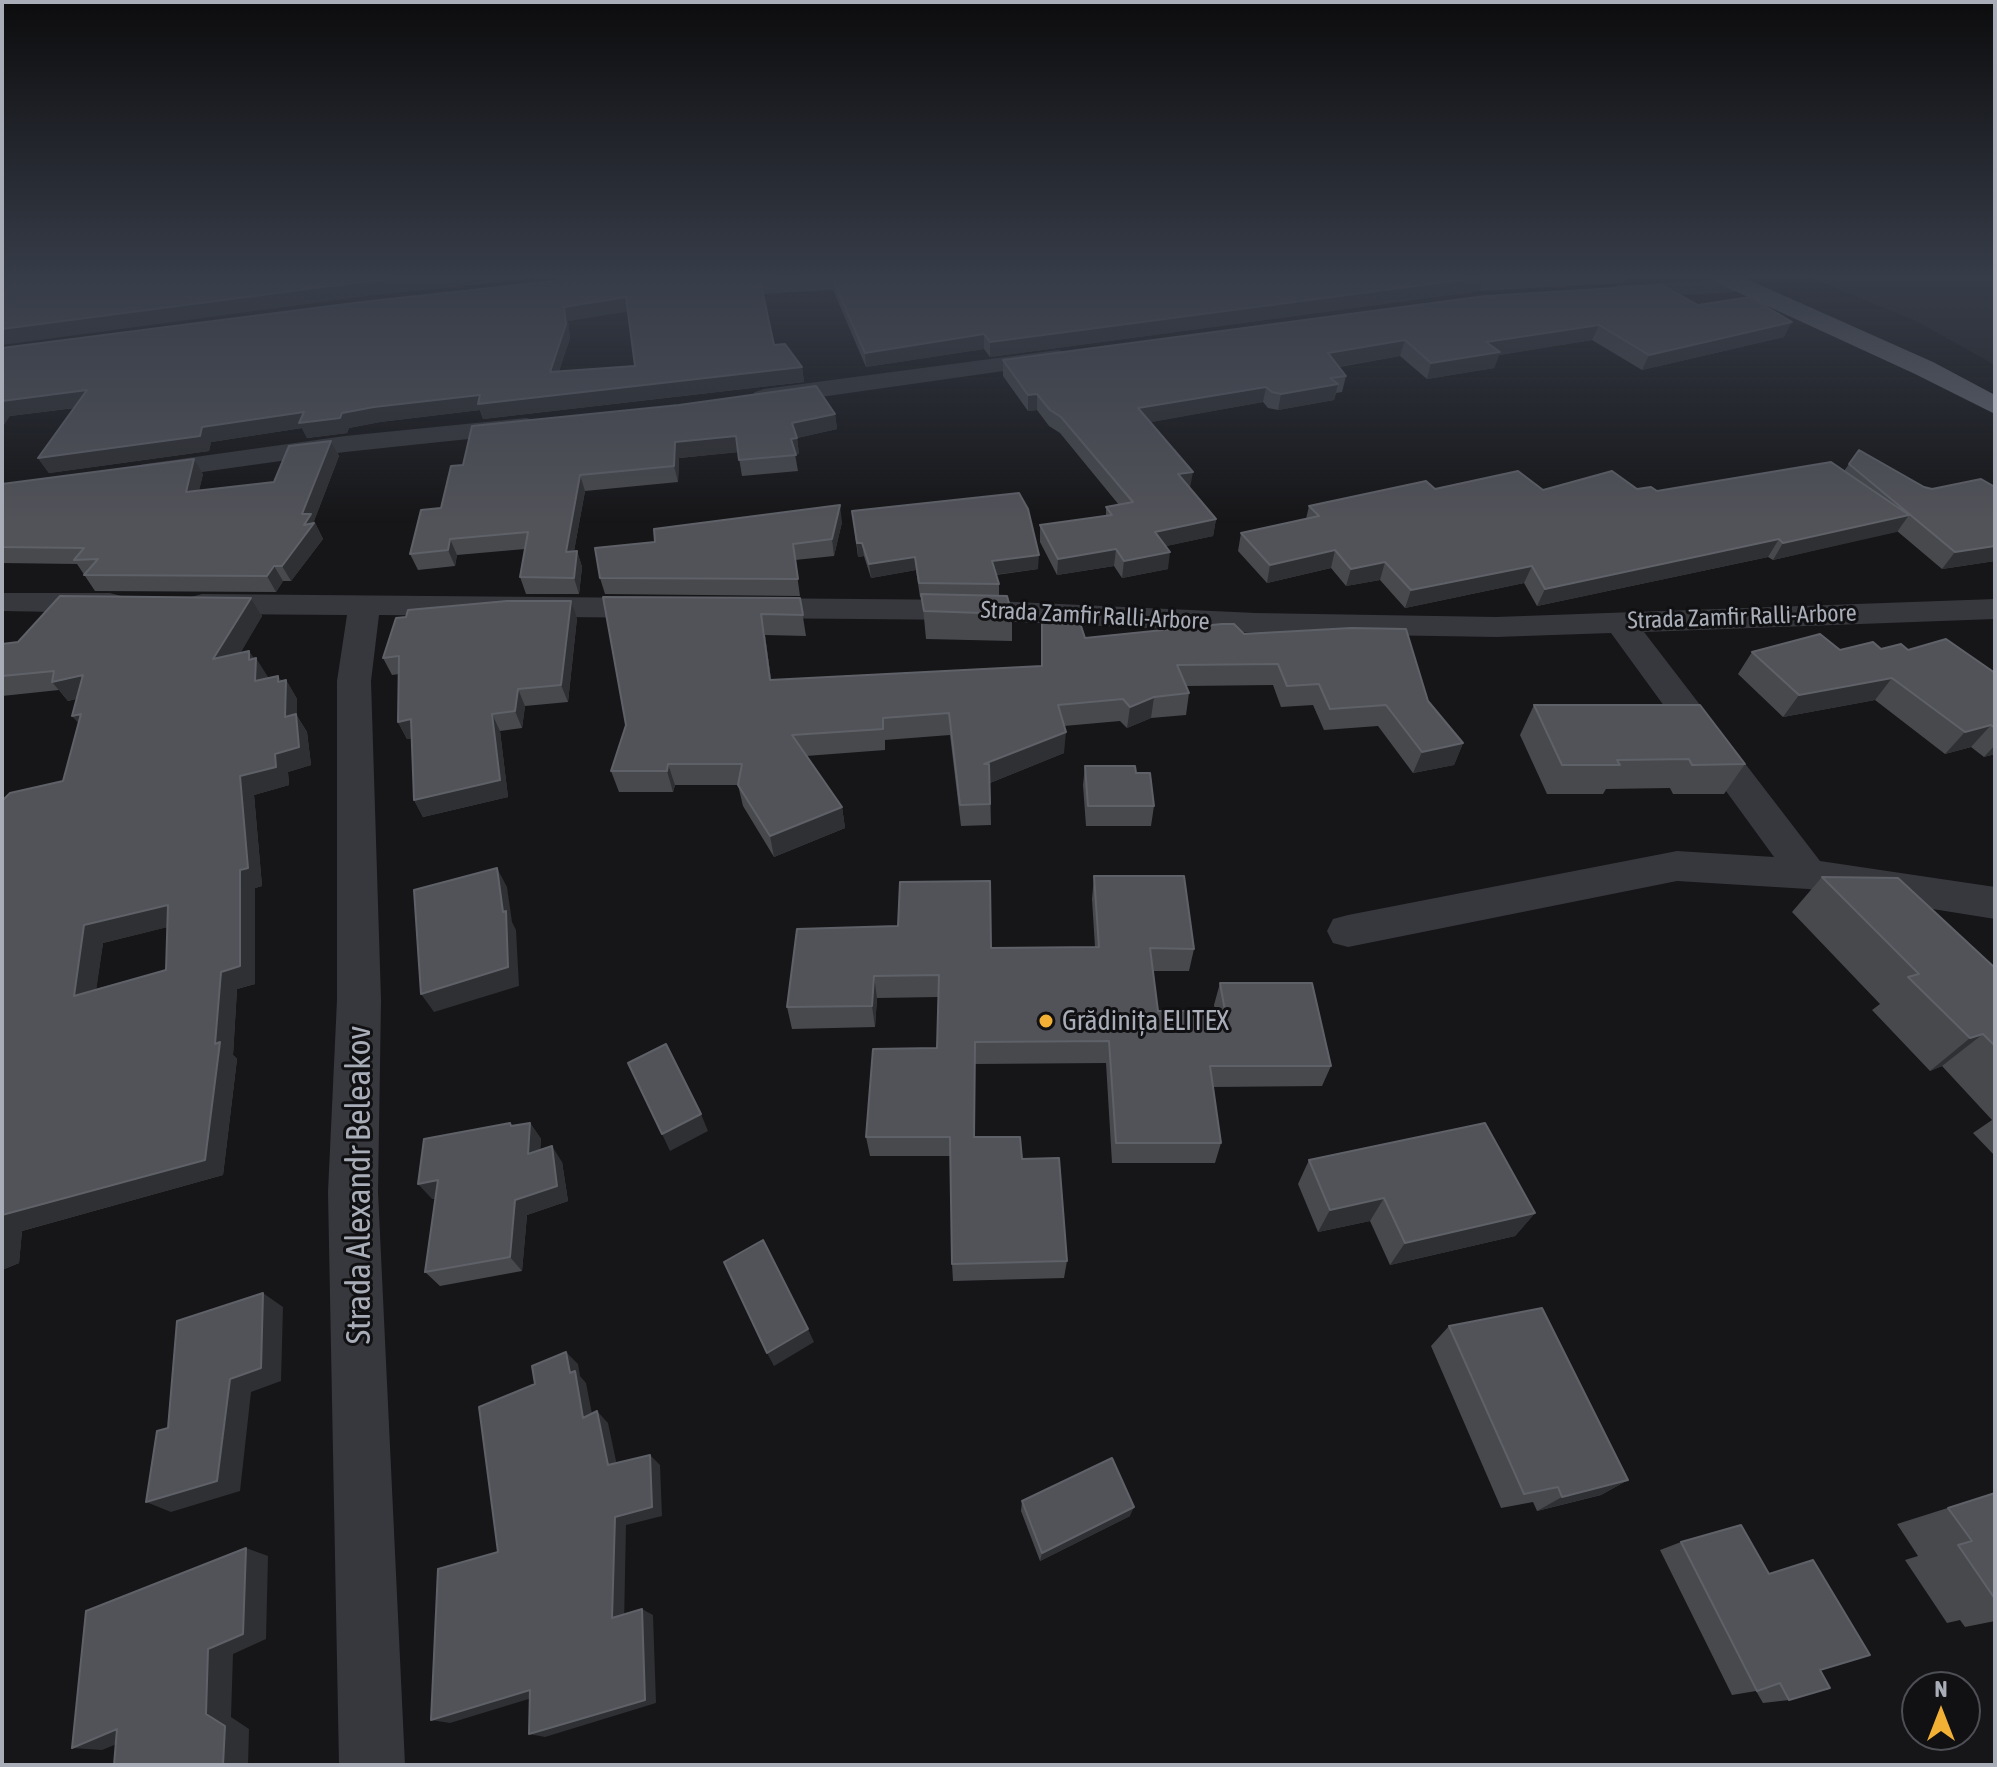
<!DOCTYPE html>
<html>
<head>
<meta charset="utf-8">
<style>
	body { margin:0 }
	#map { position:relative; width:1997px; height:1767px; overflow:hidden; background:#161618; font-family:"Asap Condensed",sans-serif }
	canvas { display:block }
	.frame { position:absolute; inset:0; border:4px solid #a8adb8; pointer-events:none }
	.north { position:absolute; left:1901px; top:1671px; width:80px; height:80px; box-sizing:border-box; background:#111113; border:2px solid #4d4f55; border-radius:50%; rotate:0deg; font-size:22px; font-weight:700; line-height:32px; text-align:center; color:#a8adb8 }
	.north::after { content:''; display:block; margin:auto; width:28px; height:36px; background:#f2b134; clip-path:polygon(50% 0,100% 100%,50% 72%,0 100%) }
</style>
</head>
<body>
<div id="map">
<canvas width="1997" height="1767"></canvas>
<div class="frame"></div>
<div class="north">N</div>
</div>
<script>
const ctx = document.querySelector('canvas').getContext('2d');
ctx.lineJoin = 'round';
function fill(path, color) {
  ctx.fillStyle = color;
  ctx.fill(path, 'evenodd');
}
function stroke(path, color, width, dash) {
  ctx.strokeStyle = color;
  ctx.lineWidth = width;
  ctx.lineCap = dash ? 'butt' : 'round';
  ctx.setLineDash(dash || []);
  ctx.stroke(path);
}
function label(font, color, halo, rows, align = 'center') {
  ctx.font = font + ' "Asap Condensed",sans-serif';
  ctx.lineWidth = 6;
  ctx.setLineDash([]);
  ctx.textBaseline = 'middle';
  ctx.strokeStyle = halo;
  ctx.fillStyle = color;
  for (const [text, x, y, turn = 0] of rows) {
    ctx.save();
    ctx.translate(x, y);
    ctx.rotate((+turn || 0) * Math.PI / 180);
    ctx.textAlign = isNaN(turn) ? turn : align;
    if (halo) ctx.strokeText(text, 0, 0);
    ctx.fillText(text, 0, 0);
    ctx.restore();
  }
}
fill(new Path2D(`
	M1806 276H1995V365L1916 321Z`), '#222225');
fill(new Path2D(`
	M1745 279 1753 281 1756 286 1753 291 1617 299 1606 292 1617 285Z
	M1058 350 1067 352 1070 357 1067 362 764 405 755 402 751 397 755 392 764 389Z
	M526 418 535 420 539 426 535 432 345 452 145 480 135 478 131 472 135 466 145 464 345 436Z
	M2 593H110L121 596 126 603 121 610 110 613 2 611Z
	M202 594 658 598 669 601 674 608 669 615 658 618 379 615 371 681 381 1000 378 1192 405 1765H339L328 1192 337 1000V681L347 615 202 614 191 611 186 604 191 597Z
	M746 598 972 600 1256 613 1496 617 1995 599V619L1644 632 1820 861 1995 887V919L1808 889 1677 881 1348 947 1333 943 1327 931 1333 919 1348 915 1677 851 1774 857 1611 633 1496 637 1256 633 972 620 746 618 735 615 730 608 735 601Z`), '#37383d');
fill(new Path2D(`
	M1709 276H1740L1933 362 1995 395V414L1915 374 1713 281Z`), '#63666e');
fill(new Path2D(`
	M599 276H1627L1624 283 1480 291 990 357 984 349 866 367 833 290 763 294 774 345 802 367 804 382 483 419 480 410 380 422 349 428 347 433 307 438 302 428 211 442 209 451 49 473 38 458 75 408 10 416 2 348ZM628 311 635 366 559 371 570 338 568 321Z
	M1698 305 1784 337 1642 370 1592 340 1499 355 1494 368 1427 379 1400 356 1339 367 1346 376 1342 392 1336 393 1334 400 1278 410 1268 408 1263 402 1150 422 1190 488 1216 519 1213 536 1166 546 1168 569 1122 578 1114 566 1057 575 1040 542V525L1106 516V507L1119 505 1060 433 1049 426 1037 410 1028 411 1003 376V360Z
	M835 414 837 429 797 438 799 454H795L798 471 742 476 738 452 679 458 678 482 585 491 574 551H577L582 567 579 594H526L520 577 525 549 457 555 455 566 418 570 410 554 441 508Z
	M331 441 339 456 314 521 323 539 291 581H283L276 592 95 591 77 564 2 563V484L203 474 199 490 274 482Z
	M1859 450 1924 487 1932 489 1995 487V561L1942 569 1897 531 1773 560 1768 557 1537 606 1524 583 1405 608 1380 580 1346 586 1331 568 1267 583 1238 551 1241 533 1306 519 1309 506 1435 489H1637L1657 491 1844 471Z
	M852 511 1038 569 996 575 999 584V596L1012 614V641L926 639 922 597H920L916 570 871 578 864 556 858 557Z
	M842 522 834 556 795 560 800 596 605 594 600 578Z
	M603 597 800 598 806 636 765 635 771 680 1041 666 1042 623 1085 638 1244 634 1428 701 1463 743 1454 765 1413 773 1378 726 1324 730 1313 705 1281 707 1273 685 1186 686 1189 693 1186 715 1151 718 1127 728 1120 721 1064 726V753L990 783 991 825 961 826 950 735 885 740V750L806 756 842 807 845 828 774 857 743 806 738 785H675L673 792H619L611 771 626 725Z
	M251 598 262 616 240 653 254 659 268 678 282 681 286 680 297 699V716L307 732 311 765 288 772 289 785 254 795 262 886 255 888V984L237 989 233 1055 237 1059 223 1175 22 1231 19 1263 2 1270 79 723 72 716 76 699 68 701 59 690 2 696V644L18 642ZM167 927 166 970 96 989 103 943Z
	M577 618 568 702 525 706 522 728 500 731 508 797 423 817 414 800 412 738 407 739 398 722 399 674 392 675 383 658Z
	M1840 650H1908L1995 673V754L1984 757 1971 747 1945 754 1875 700 1783 717 1738 674 1752 652Z
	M1534 705 1745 764 1724 794H1673L1670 788 1606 789 1603 794H1547L1520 735Z
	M1085 766 1136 773 1154 806 1151 826H1086L1083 785Z
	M1094 876 1194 949 1189 971H1153L1158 1011H1215L1214 1005 1220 983 1331 1066 1322 1086 1213 1087 1221 1143 1215 1163H1112L1106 1063 975 1064V1137L1022 1159 1067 1261 1064 1278 953 1281 952 1264 951 1156H870L866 1137 937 1048 938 997 877 998 875 1027 792 1029 787 1007 797 929 991 948 1095 947 1092 899Z
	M1822 877 1995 968V1156L1973 1133 1992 1120 1942 1066 1930 1071 1872 1010 1880 1004 1792 912Z
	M510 1123 512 1126 530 1123 541 1139 540 1150 562 1162 568 1201 527 1215 522 1271 440 1286 425 1272 436 1198 432 1199Z
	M1309 1160 1535 1213 1515 1236 1390 1265 1370 1221 1318 1232 1298 1184Z
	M1449 1326 1628 1480 1601 1495 1537 1511 1533 1502 1501 1508 1431 1346Z
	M1995 1493V1621L1965 1627 1960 1620 1947 1623 1905 1560 1918 1556 1897 1524Z
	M1022 1501 1130 1516 1040 1561 1021 1511Z
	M1681 1542 1820 1670 1789 1700 1763 1703 1756 1691 1732 1695 1660 1550Z`), '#47494d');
fill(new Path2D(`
	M425 276H559L367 296 2 345V329L361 282Z
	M1484 277 1480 291 990 357V342Z
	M626 297 630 311 568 321 570 338 554 386 550 372 564 307Z
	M1792 322 1784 337 1642 370 1649 355Z
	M1599 325 1592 340 1499 355 1494 368 1427 379 1431 363 1486 342Z
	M984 334V349L866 367 865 353Z
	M1405 340 1400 356 1324 369 1328 353Z
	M802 367 804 382 483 419 480 410 380 422 349 428 347 433 307 438 302 428 211 442 209 451 49 473 38 458 202 427 304 412 342 413 374 407 480 395Z
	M1338 384 1334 400 1278 410 1281 394Z
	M1266 387 1263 402 1136 425 1138 408Z
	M87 390 97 405 10 416 2 428V401Z
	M1037 394V410L1028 411V395Z
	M835 414 837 429 797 438 799 454 794 455 791 439 792 423Z
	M736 436 739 452 679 458 678 482 674 466 675 442Z
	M331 441 339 456 314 521 323 539 291 581 282 566 304 525 302 514Z
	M194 459 203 474 195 507 186 492Z
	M1193 472 1190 488 1178 474Z
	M580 475 585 491 571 568 566 552Z
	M840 505 842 522 834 556 832 539Z
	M1909 515 1897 532 1773 560 1783 543Z
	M1216 519 1213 536 1153 549 1155 532Z
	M450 539 457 555 455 566 448 550Z
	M1779 539 1768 557 1537 606 1545 589Z
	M857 543H862L864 556 858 557Z
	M1995 546V561L1942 569 1955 552Z
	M1116 549 1114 566 1057 575 1058 559Z
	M1335 550 1331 568 1267 583 1270 565Z
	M577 551 582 567 579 594 574 578Z
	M1170 552 1168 569 1122 578 1124 561Z
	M1039 555 1038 569 992 575V561Z
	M915 557 916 570 871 578 869 564Z
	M1385 562 1380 580 1346 586 1351 569Z
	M274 566 283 581 276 592 267 576Z
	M1532 566 1524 583 1405 608 1411 590Z
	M251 598 262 616 226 678 213 659Z
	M571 601 577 618 568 702 561 685Z
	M761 614 765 635 774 701 770 680Z
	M249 651 256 661V658L268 677 267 699 255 681 249 660Z
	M83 675 98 693 68 701 52 682Z
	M278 676 286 687V680L297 699V716L307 732 311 765 288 772 289 785 254 795 262 886 255 888V984L237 989 233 1055 237 1059 223 1175 22 1231 19 1263 2 1270V1215L215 1044 240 776 275 754 285 717 278 682Z
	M1892 678 1875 700 1783 717 1799 695Z
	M518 689 525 706 522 728 515 711Z
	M1154 697 1151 718 1127 728 1130 707Z
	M81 714 88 734 72 716Z
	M492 714 500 731 508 797 423 817 414 800Z
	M411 719 421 736 407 739 398 722Z
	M1991 725 1971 747 1945 754 1965 732Z
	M1066 732 1064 753 985 785 984 764Z
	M1463 743 1454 765 1413 773 1422 752Z
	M1995 745V754L1984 757Z
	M668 764 675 785 673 792 667 771Z
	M842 807 845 828 774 857 770 836Z
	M497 868 507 887 512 922 516 930 519 986 434 1012 421 994 503 912Z
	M168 905 184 923 103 943 93 1013 74 996 84 925Z
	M874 976 877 998 875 1027 872 1006Z
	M1983 1034 1942 1066 1930 1071 1970 1038Z
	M975 1042V1156L974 1137Z
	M701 1114 708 1131 670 1151 662 1134Z
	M530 1123 541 1139 539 1169 528 1154Z
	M552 1146 562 1162 568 1201 527 1215 522 1271 510 1257 515 1200Z
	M438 1180 452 1195 432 1199 418 1184Z
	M1384 1198 1370 1221 1318 1232 1330 1210Z
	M1535 1213 1515 1236 1390 1265 1405 1243Z
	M263 1293 283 1307 281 1381 251 1392 240 1491 171 1512 146 1502 230 1379Z
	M808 1329 814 1342 774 1366 767 1353Z
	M566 1352 578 1364 580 1376 586 1383 595 1429 583 1418 570 1373Z
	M597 1411 608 1423 619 1475 608 1465Z
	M650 1455 660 1465 662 1516 626 1525 624 1624 612 1618 615 1517Z
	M1628 1480 1601 1495 1537 1511 1562 1497Z
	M1134 1507 1130 1516 1040 1561 1042 1553Z
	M246 1548 268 1556 266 1639 233 1654 231 1717 249 1729 248 1765H223L206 1714 208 1649Z
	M642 1609 653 1615 656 1703 545 1737 529 1734Z
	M530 1690 545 1694 450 1723 431 1720Z
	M117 1729 146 1732 102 1750 72 1748Z`), '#2f3033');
const building = new Path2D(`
	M2 276H425L361 282 2 329Z
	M599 276H1514L1484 277 990 342 984 334 865 353 831 276 760 280 774 345 785 344 802 367 478 404 480 395 374 407 342 413 340 418 299 423 304 412 202 427 200 436 38 458 87 390 2 401V348L362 302ZM626 297 635 366 550 372 566 324 564 307Z
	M1662 285 1698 305 1750 297 1792 322 1649 355 1599 325 1486 342 1500 352 1431 363 1405 340 1328 353 1346 376 1330 378 1338 384 1281 394 1272 392 1266 387 1138 408 1193 472 1178 474 1216 519 1155 532 1170 552 1124 561 1116 549 1058 559 1040 525 1112 515 1106 507 1133 502 1061 417 1050 410 1037 394 1028 395 1003 360 1485 296Z
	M816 386 835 414 792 423 797 438 791 439 796 455 739 460 736 436 675 442 674 466 580 475 566 552 577 551 574 578 520 577 528 532 450 539 448 550 410 554 421 510 441 508 451 466 463 465 472 426 679 405Z
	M331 441 302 514H311L304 525 314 523 282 566H274L267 576 84 575 98 559 74 560 84 548 2 547V484L194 459 186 492 274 482 289 446Z
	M1859 450 1924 487 1932 489 1981 479 1995 487V546L1955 552 1849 464Z
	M1831 462 1909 515 1783 543 1779 539 1545 589 1532 566 1411 590 1385 562 1351 569 1335 550 1270 565 1241 533 1319 516 1309 506 1426 481 1435 489 1518 471 1543 490 1612 471 1637 489 1651 487 1657 491Z
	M1019 493 1028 509 1039 555 992 561 999 584 919 583 915 557 869 564 862 543H857L852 511Z
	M840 505 832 539 793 544 798 579 600 578 595 548 655 542 654 529Z
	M921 594 1007 596 1012 614 924 611Z
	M60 596 251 598 213 659 249 651V660L256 658 255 681 278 676V682L286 680 285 717 296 714 299 747 275 754 276 767 240 776 248 868 240 870V966L221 972 215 1044 220 1042 205 1160 2 1215V801L10 793 63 781 81 714 72 716 83 675 52 682 54 671 2 676V644L18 642ZM168 905 166 970 74 996 84 925Z
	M603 597 800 598 803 615 761 614 770 680 1042 666V623L1079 620 1085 638 1222 624H1234L1244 634 1351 628 1406 629 1428 701 1463 743 1422 752 1386 705 1330 709 1319 684 1287 686 1278 664 1177 665 1189 693 1154 697 1130 707 1123 699 1058 705 1066 732 984 764H989L990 804 960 805 949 713 883 718V729L792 735 842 807 770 836 738 785 742 764H668L667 771H611L626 725Z
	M507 601H571L561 685 518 689 515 711 492 714 500 780 414 800 411 719 398 722 399 656 383 658 396 618 406 617 408 610Z
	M1820 634 1840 650 1873 642 1881 649 1901 644 1908 650 1946 639 1995 673V728L1991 725 1965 732 1892 678 1799 695 1752 652Z
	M1534 705H1700L1745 764 1692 765 1689 759 1617 760 1620 765H1562Z
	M1085 766H1135L1136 773H1150L1154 806H1088Z
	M497 868 503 912 506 911 508 967 421 994 414 890Z
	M1094 876H1184L1194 949 1150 948 1158 1011H1225L1220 983H1312L1331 1066H1210L1221 1143H1116L1109 1041 975 1042 974 1137H1020L1022 1159 1059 1158 1067 1261 952 1264 950 1137H866L873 1049 937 1048 939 975 874 976 872 1006 787 1007 797 929 898 926 900 882 990 881 991 948 1099 947Z
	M1822 877 1898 878 1995 968V1046L1983 1034 1970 1038 1908 977 1919 974Z
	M666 1044 701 1114 662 1134 628 1063Z
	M510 1123 511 1126 530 1123 528 1154 552 1146 557 1186 515 1200 510 1257 425 1272 438 1180 418 1184 424 1139Z
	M1485 1123 1535 1213 1405 1243 1384 1198 1330 1210 1309 1160Z
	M763 1240 808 1329 767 1353 724 1262Z
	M263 1293 261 1368 230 1379 217 1481 146 1502 157 1431 168 1428 177 1321Z
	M1542 1308 1628 1480 1562 1497 1558 1487 1524 1494 1449 1326Z
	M566 1352 570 1373 575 1371 583 1418 597 1411 608 1465 650 1455 652 1507 615 1517 612 1618 642 1609 645 1700 529 1734 530 1690 431 1720 438 1569 498 1552 479 1407 535 1384 532 1366Z
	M1112 1458 1134 1507 1042 1553 1022 1501Z
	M1995 1493V1599L1958 1545 1972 1541 1948 1508Z
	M1741 1525 1769 1574 1813 1560 1870 1655 1820 1670 1830 1688 1789 1700 1780 1683 1757 1691 1681 1542Z
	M246 1548 243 1634 208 1649 206 1714 225 1726 223 1765H114L117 1729 72 1748 86 1611Z`);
fill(building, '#525359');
stroke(building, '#5f6168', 2);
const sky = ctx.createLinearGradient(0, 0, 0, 523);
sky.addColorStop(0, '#0c0c0d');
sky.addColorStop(0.53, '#363c48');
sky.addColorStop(1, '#363c4800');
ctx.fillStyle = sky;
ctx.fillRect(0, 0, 1997, 523);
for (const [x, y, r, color] of [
	[1046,1021,8,"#f2b134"]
]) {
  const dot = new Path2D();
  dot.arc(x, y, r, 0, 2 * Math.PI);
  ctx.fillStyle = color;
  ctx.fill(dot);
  stroke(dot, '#111113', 3);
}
label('24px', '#a8adb8', '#111113', [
	["Strada Zamfir Ralli-Arbore",1095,616,3],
	["Strada Zamfir Ralli-Arbore",1742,617,-2]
]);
label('28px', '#a8adb8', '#111113', [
	["Grădinița ELITEX",1062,1021]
], 'left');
label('34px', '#a8adb8', '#111113', [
	["Strada Alexandr Beleakov",359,1185,-90]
]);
</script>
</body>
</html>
